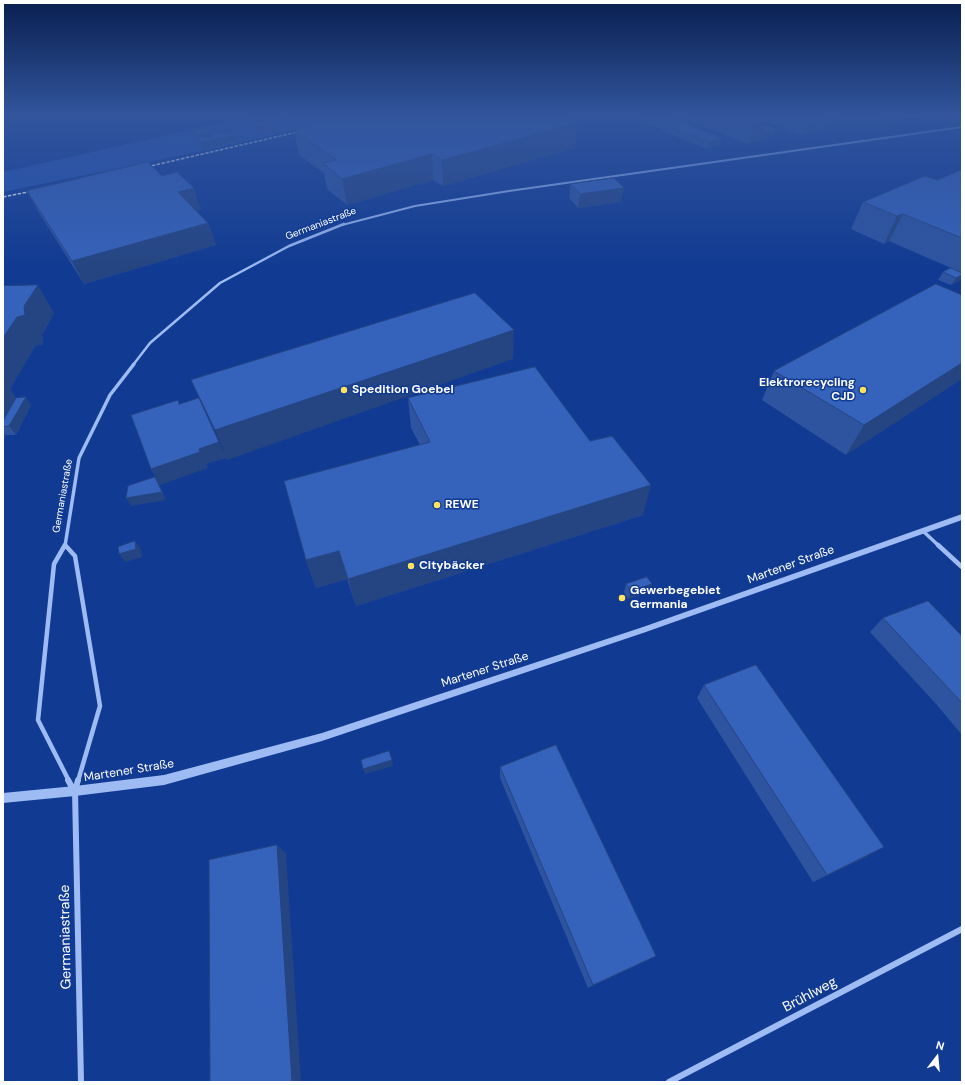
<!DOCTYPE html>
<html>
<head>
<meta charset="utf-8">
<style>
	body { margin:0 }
	#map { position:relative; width:965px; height:1085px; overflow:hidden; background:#113b92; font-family:"DM Sans",sans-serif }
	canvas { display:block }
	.frame { position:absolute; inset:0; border:4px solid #fff; pointer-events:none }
	.north { position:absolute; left:917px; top:1037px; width:40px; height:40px; -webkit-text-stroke:3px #113b92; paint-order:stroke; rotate:16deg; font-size:11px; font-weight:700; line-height:16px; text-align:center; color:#fff }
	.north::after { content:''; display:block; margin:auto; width:14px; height:18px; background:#fff; clip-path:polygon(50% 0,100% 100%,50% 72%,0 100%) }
</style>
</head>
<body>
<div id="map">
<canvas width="965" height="1085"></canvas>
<div class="frame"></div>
<div class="north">N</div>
</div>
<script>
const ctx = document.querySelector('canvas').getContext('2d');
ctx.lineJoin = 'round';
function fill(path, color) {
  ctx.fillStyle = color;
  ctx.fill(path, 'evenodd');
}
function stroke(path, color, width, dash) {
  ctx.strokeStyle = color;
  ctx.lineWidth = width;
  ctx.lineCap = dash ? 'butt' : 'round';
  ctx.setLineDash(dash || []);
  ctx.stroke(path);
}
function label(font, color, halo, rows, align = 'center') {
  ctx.font = font + ' "DM Sans",sans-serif';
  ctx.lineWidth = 3;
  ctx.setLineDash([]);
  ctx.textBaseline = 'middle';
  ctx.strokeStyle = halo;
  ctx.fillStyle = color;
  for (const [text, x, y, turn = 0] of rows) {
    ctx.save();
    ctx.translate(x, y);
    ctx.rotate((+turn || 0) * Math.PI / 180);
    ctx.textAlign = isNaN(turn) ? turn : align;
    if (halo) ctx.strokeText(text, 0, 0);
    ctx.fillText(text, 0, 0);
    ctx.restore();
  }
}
fill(new Path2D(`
	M249 117H351L226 146 3 192V172Z`), '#2353b1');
stroke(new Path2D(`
	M342 225 415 206 509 191 962 127`), '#9ebbf3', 2);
stroke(new Path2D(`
	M133 365 150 343 220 283 289 246 344 224`), '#9ebbf3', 2.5);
stroke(new Path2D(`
	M923 531 939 546
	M65 546 79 458 110 395 134 364`), '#9ebbf3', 3.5);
stroke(new Path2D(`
	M65 545 75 556 100 706 78 781
	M65 545 54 564 38 720 69 781
	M938 545 962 567`), '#9ebbf3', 4.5);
stroke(new Path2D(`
	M68 780 74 791
	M78 780 75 791 81 1082
	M669 1082 962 929`), '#9ebbf3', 6);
fill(new Path2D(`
	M962 514V520L643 633 322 741 164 785 75 796 3 803V793L75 786 164 775 322 733 643 627Z`), '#9ebbf3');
stroke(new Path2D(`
	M142 168 306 130
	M3 197 38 190`), '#fff', 1.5, [3.5, 1.5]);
fill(new Path2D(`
	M262 117H271L272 121 274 123 276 129 271 130 268 128V125H266L268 131 257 133 253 130 251 124 265 123 263 121Z
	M272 117H291L292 120 276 123Z
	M630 117H670L720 145 707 149Z
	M680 117H818L831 129 821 133 815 130 802 135 766 122 765 125 773 136 748 144Z
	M829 117H889L887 122 876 126 869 123 858 127Z
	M905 117H917L912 119Z
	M577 123 575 148 443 186 433 180 347 205 327 189 324 173 299 155 294 130Z
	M193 132 209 133 210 137V134H224L239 141 203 149 199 146 198 141 195 139Z
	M962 170V277L959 281 951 285 938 280 943 272 951 268 889 241 884 244 851 229 863 202 937 180Z
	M162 176 201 209 196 211 208 223 216 245 84 284 38 211 27 191Z
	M571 184 621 202 578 208 569 198Z
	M3 286 54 313 42 335 43 344 35 346 10 389 16 398 31 405 16 435H6L3 440Z
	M962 295 846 455 762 400 774 371Z
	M408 398 590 441 643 515 356 606 347 579 316 588 306 560 420 445 411 428Z
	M626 584 649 592 628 599 624 592Z
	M883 618 962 636V735L937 705 870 632Z
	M704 685 868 856 813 882 697 698Z
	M500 767 648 960 588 988 500 778Z`), '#2e54a0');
fill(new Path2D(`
	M271 117 273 123H274L276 129 271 130 270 124 267 121 268 125H266L268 131 257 133 255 127 266 124 265 118Z
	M275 117H291L292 120 276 123Z
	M872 117 869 123 858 127 861 121Z
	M884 117H889L887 122 876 126 878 119Z
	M913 117H917L912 119Z
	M767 121 763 133 776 129 773 136 748 144 754 125Z
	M577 123 575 148 443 186 442 160Z
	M834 123 831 129 821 133 824 126Z
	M817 124 815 130 802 135 805 128Z
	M209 133 211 139H200L198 137 199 141 198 140 197 135Z
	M237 135 239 141 203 149 201 142Z
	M722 138 720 145 707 149 709 142Z
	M432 154 433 180 347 205 342 179Z
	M194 188 201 209 185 213 178 192Z
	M624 188 621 202 578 208 580 194Z
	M903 214 889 241 884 244 897 216Z
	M208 223 216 245 84 284 72 261Z
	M962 275V277L959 281 951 285 956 278Z
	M38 285 54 313 42 335 43 344 35 346 10 389 21 405 26 397 31 405 16 435 9 426 3 427V338Z
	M514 330 513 359 227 460 215 430Z
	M962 363V379L846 455 864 425Z
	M3 431 6 435 3 440Z
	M219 442 226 458 206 464 208 468 160 485 166 500 131 506 126 498 155 477 151 469 199 449Z
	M651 485 643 515 356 606 348 579Z
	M135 541 141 549 142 557 125 562 119 554Z
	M339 551 347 579 316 588 306 560Z
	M652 584 649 592 628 599 631 591Z
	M392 760 393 766 365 774 363 769Z
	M277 845 286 853 301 1082H292Z
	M884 847 868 856 813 882 827 875Z
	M656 956 648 960 588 988 593 985Z`), '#254582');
const building = new Path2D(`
	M264 117H271L265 118Z
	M350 117H564L577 123 442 160 432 154 342 179 323 163 337 160 294 130Z
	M647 117H670L722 138 709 142Z
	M733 117H757L767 121 754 125Z
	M773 117H818L834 123 824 126 817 124 805 128Z
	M850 117H871L861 121Z
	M873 117H884L878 119Z
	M272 120 274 123 270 124 267 121Z
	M262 121 266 124 255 127 251 124Z
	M765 125 776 129 763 133Z
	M205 130 209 133 197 135 193 132Z
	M221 132 224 134 234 132 237 135 201 142 197 139H200L198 137 204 136 207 138 212 137 210 134Z
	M148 162 162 176 177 172 194 188 178 192 208 223 72 261 27 191Z
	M962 170V238L903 214 897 216 863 202 925 176 937 180Z
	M614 178 624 188 580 194 571 184Z
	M951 268 962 273V275L956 278 943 272Z
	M936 284 962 295V363L864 425 774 371Z
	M38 285 24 306 25 315 17 317 3 338V286Z
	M475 293 514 330 215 430 191 380Z
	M535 367 590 441 612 436 651 485 348 579 339 551 306 560 284 481 430 442 408 398Z
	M26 397 9 426 3 427V421L16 398Z
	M199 398 219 442 199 449 200 452 151 469 131 415 178 400 179 404Z
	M155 477 162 492 126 498 128 486Z
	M135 541 136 549 119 554 118 547Z
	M647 577 652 584 631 591 626 584Z
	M928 601 962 636V703L883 618Z
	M756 665 884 847 827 875 704 685Z
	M556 745 656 956 593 985 500 767Z
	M389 751 392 760 363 769 361 760Z
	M277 845 292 1082H210L209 860Z`);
fill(building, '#3562ba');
stroke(building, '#254582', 1);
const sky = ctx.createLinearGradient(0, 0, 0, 269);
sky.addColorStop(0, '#092050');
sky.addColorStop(0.43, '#32559d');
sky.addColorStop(1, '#32559d00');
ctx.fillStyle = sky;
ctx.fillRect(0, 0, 965, 269);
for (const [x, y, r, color] of [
	[344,390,4,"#ffe35f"],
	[863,390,4,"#ffe35f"],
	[437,505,4,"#ffe35f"],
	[411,566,4,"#ffe35f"],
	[622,598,4,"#ffe35f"]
]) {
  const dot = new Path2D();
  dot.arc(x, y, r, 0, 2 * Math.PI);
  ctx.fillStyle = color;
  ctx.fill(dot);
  stroke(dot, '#113b92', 1.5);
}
label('10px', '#fff', '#113b92', [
	["Germaniastraße",321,224,-21],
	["Germaniastraße",63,496,-80]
]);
label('bold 12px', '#fff', '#113b92', [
	["Elektrorecycling",855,383,"right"],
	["CJD",855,397,"right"],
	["Spedition Goebel",352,390],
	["REWE",445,505],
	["Citybäcker",419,566],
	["Gewerbegebiet",630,591],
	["Germania",630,605]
], 'left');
label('12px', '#fff', '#113b92', [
	["Martener Straße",791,565,-20],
	["Martener Straße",485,670,-18],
	["Martener Straße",129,771,-9]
]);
label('14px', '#fff', '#113b92', [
	["Germaniastraße",66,937,-91],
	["Brühlweg",810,995,-28]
]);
</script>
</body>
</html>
